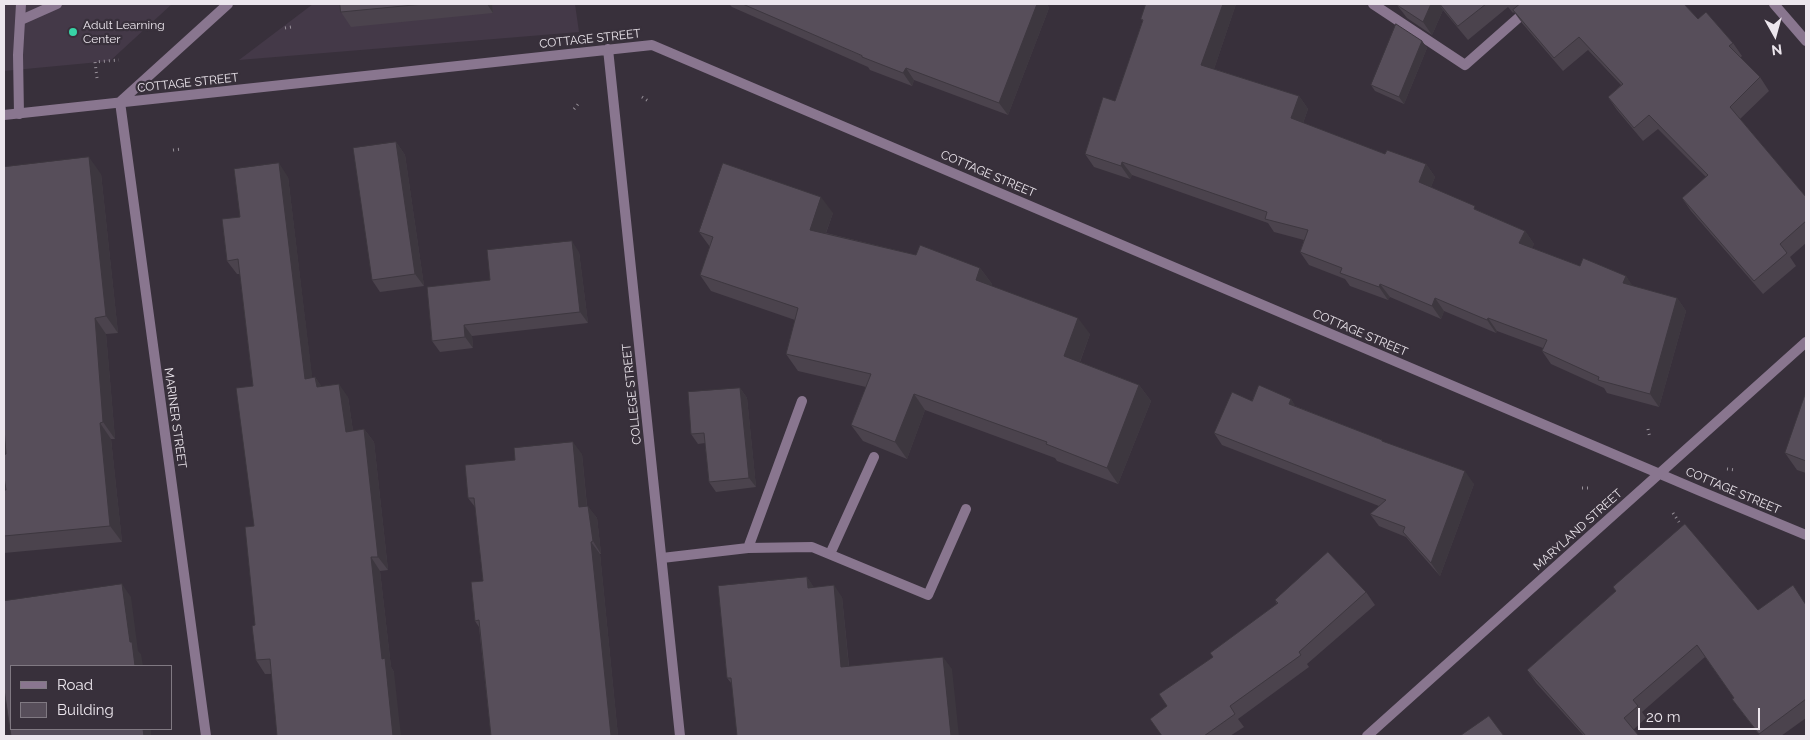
<!DOCTYPE html>
<html>
<head>
<meta charset="utf-8">
<style>
	body { margin:0 }
	#map { position:relative; width:1810px; height:740px; overflow:hidden; background:#38303b; font-family:Raleway,sans-serif }
	canvas { display:block }
	.frame { position:absolute; inset:0; border:5px solid #ece6ed; pointer-events:none }
	.legend { position:absolute; left:10px; top:665px; width:162px; height:65px; box-sizing:border-box; background:#38303b; border:1px solid #807982; margin:0; padding:6px 9px; list-style:none; font-size:15px; color:#ece6ed }
	.legend li { display:flex; align-items:center; gap:10px; height:25px }
	.legend b { width:25px; border:1px solid #807982 }
	.north { position:absolute; left:1750px; top:10px; width:50px; height:50px; -webkit-text-stroke:4px #38303b; paint-order:stroke; rotate:173deg; font-size:14px; font-weight:700; line-height:20px; text-align:center; color:#ece6ed }
	.north::after { content:''; display:block; margin:auto; width:18px; height:22px; background:#ece6ed; clip-path:polygon(50% 0,100% 100%,50% 72%,0 100%) }
	.scale { position:absolute; left:1638px; top:708px; width:122px; height:22px; box-sizing:border-box; border:2px solid #ece6ed; border-top:0; padding-left:6px; font-size:15px; line-height:18px; white-space:nowrap; color:#ece6ed; -webkit-text-stroke:4px #38303b; paint-order:stroke }
</style>
</head>
<body>
<div id="map">
<canvas width="1810" height="740"></canvas>
<div class="frame"></div>
<ul class="legend">
<li><b style="height:6px;background:#89768f"></b>Road</li>
<li><b style="height:14px;background:#574e5a"></b>Building</li>
</ul>
<div class="north">N</div>
<div class="scale">20 m</div>
</div>
<script>
const ctx = document.querySelector('canvas').getContext('2d');
ctx.lineJoin = 'round';
function fill(path, color) {
  ctx.fillStyle = color;
  ctx.fill(path, 'evenodd');
}
function stroke(path, color, width, dash) {
  ctx.strokeStyle = color;
  ctx.lineWidth = width;
  ctx.lineCap = dash ? 'butt' : 'round';
  ctx.setLineDash(dash || []);
  ctx.stroke(path);
}
function label(font, color, halo, rows, align = 'center') {
  ctx.font = font + ' Raleway,sans-serif';
  ctx.lineWidth = 4.5;
  ctx.setLineDash([]);
  ctx.textBaseline = 'middle';
  ctx.strokeStyle = halo;
  ctx.fillStyle = color;
  for (const [text, x, y, turn = 0] of rows) {
    ctx.save();
    ctx.translate(x, y);
    ctx.rotate((+turn || 0) * Math.PI / 180);
    ctx.textAlign = isNaN(turn) ? turn : align;
    if (halo) ctx.strokeText(text, 0, 0);
    ctx.fillText(text, 0, 0);
    ctx.restore();
  }
}
fill(new Path2D(`
	M4 4H172L110 61 4 71Z
	M313 4H575L579 32 239 60Z`), '#443948');
stroke(new Path2D(`
	M285 28 291 27
	M97 78 95 62 119 60
	M642 97 650 102
	M574 109 579 103
	M173 150 182 149
	M1648 429 1650 438
	M1727 469 1736 470
	M1582 488H1590
	M1673 513 1679 522`), '#979099', 3, [1, 4]);
stroke(new Path2D(`
	M1373 4 1465 65 1534 4
	M21 20 57 4
	M19 114 18 55 21 4
	M748 548 802 401
	M830 554 874 457
	M662 558 748 548 812 547 928 595 966 509`), '#89768f', 10);
stroke(new Path2D(`
	M1774 4 1806 41
	M608 49 680 736
	M120 102 206 736
	M120 102 228 4
	M4 115 652 45 1700 491 1806 535
	M1367 736 1806 342`), '#89768f', 10);
fill(new Path2D(`
	M340 4H492L493 13 351 27 341 12Z
	M729 4H1047L1049 8 1008 115 914 80 912 86 870 70 868 67 732 7Z
	M1146 4H1236L1214 69 1299 96 1308 109 1303 123 1385 154 1426 164 1435 177 1431 187 1479 211 1525 231 1534 244 1532 248 1580 266 1626 276 1632 286 1677 298 1686 311 1659 407 1607 393 1604 388 1551 364 1542 351 1543 348 1497 331 1496 333 1444 311 1441 319 1390 297 1388 300 1350 286 1345 279 1309 265 1300 252 1304 240 1274 232 1268 223 1132 175 1130 179 1094 167 1085 154 1115 101 1143 22 1141 19Z
	M1398 4H1684L1698 19 1733 43 1742 56 1740 58 1760 77 1769 91 1740 119 1806 197V243L1790 257 1796 266 1763 294 1691 211 1682 198 1706 177 1658 129 1643 141 1617 110 1608 97 1621 85 1588 50 1563 71 1522 23 1514 12 1513 13 1508 7 1468 40 1443 10 1432 35 1407 18 1397 5Z
	M1422 41 1427 48 1404 104 1375 91 1371 85Z
	M396 142 405 155 424 286 380 292 372 280Z
	M101 174 118 333 106 334 115 439H111L122 542 4 553V490H6V454Z
	M288 177 312 378 315 377 321 386 348 397 353 431 364 429 374 442 388 570 380 571 391 667 394 672 265 674 256 660 253 386 240 274H237L227 261 240 217Z
	M833 213 826 233 916 255 980 268 992 284 991 286 1090 334 1080 362 1139 385 1151 401 1118 484 1057 461 1055 458 925 410 907 459 863 441 851 425 866 387 798 371 786 354 795 320 711 291 700 275 710 247 699 232Z
	M579 252 588 323 472 336 473 348 440 352 432 341 490 280Z
	M740 388 747 398 756 487 716 492 709 482 705 443 698 444 691 434Z
	M1806 392V473L1797 470 1785 453Z
	M1291 399 1295 406 1382 440 1383 442 1474 484 1440 576 1412 544 1406 537 1379 526 1370 514 1379 506 1222 445 1214 433 1252 401Z
	M582 454 587 506 597 518 601 554H600L618 736H491L479 627 475 621 483 581 475 507 468 498Z
	M807 577 814 588 842 597 849 666 952 669 732 684 727 678Z
	M1613 587 1758 610 1806 605V718L1781 736H1760L1732 699 1734 698 1705 657 1642 712 1646 718 1633 730 1639 736H1584L1536 683 1527 670 1616 591Z
	M1366 592 1375 605 1307 664 1309 667 1238 719 1244 727 1230 736H1162L1167 706 1277 604 1275 600Z`), '#4b434d');
fill(new Path2D(`
	M487 4H492L493 13Z
	M1037 4H1047L1049 8 1008 115 999 103Z
	M1223 4H1236L1211 78 1201 65Z
	M1431 4H1439L1443 10 1432 35 1423 22Z
	M1422 41 1427 48 1404 104 1399 97Z
	M906 68 914 80 912 86 903 73Z
	M1299 96 1308 109 1300 131 1291 118Z
	M396 142 405 155 424 286 415 274Z
	M89 157 101 174 118 333 106 316Z
	M1122 162 1132 175 1130 179 1121 166Z
	M279 163 288 177 314 392 305 379Z
	M1426 164 1435 177 1428 195 1419 182Z
	M821 197 833 213 821 246 810 230Z
	M1525 231 1534 244 1529 256 1519 243Z
	M572 241 579 252 588 323 580 312Z
	M980 268 992 284 987 297 976 280Z
	M1626 276 1635 289 1623 283Z
	M1380 284 1390 297 1388 300 1379 287Z
	M1435 298 1444 311 1441 319 1432 306Z
	M1677 298 1686 311 1659 407 1650 394Z
	M95 318 106 334 115 439 103 422Z
	M1078 318 1090 334 1076 372 1064 356Z
	M1488 318 1497 331 1496 333 1487 320Z
	M464 325 472 336 473 348 465 337Z
	M315 377 324 390 317 387Z
	M339 384 348 397 355 445 346 432Z
	M1139 385 1151 401 1118 484 1107 468Z
	M740 388 747 398 756 487 749 478Z
	M914 394 925 410 907 459 895 442Z
	M1291 399 1299 412 1289 404Z
	M100 423 111 439 122 542 110 526Z
	M364 429 374 442 388 570 378 557Z
	M573 442 582 454 588 519 579 507Z
	M1465 471 1474 484 1440 576 1431 563Z
	M588 506 597 518 601 554 593 541Z
	M591 542 600 554 618 736H611Z
	M371 557 380 571 391 667 394 672 401 736H393L382 659Z
	M807 577 815 589 808 588Z
	M122 584 131 597 138 651 141 654 143 666H135L130 642Z
	M834 585 842 597 850 679 841 667Z
	M943 657 952 669 959 736H951Z
	M143 729H151V736H144Z`), '#3d373f');
const building = new Path2D(`
	M340 4H424L341 12Z
	M743 4H1037L999 103 906 68 903 73 862 57V56Z
	M1146 4H1223L1201 65 1299 96 1291 118 1385 154 1387 150 1426 164 1419 182 1475 206 1474 209 1525 231 1519 243 1580 266 1583 258 1626 276 1623 283 1677 298 1650 394 1598 380 1599 377 1542 351 1547 340 1488 318 1487 320 1435 298 1432 306 1380 284 1379 287 1340 273 1342 268 1300 252 1308 230 1265 219 1267 212 1122 162 1121 166 1085 154 1103 97 1115 101 1143 20 1141 19Z
	M1398 4H1431L1423 22 1397 5Z
	M1440 4H1486L1458 26Z
	M1520 4H1684L1698 19 1706 12 1733 43 1729 46 1760 77 1730 107 1806 197V221L1780 244 1787 253 1754 281 1682 198 1708 175 1649 115 1634 128 1608 97 1623 84 1579 37 1554 58 1513 10Z
	M1396 24 1422 41 1399 97 1371 85Z
	M396 142 415 274 372 280 353 148Z
	M89 157 106 316 95 318 103 422 100 423 110 526 4 536V490H6L4 477V455L6 454 4 428V167Z
	M279 163 305 379 315 377 317 387 339 384 346 432 364 429 378 557H371L382 659 385 658 393 736H277L270 659 256 660 252 626 255 625 245 527 254 526 236 388 253 386 238 259 227 261 222 219 240 217 234 169Z
	M723 163 821 197 810 230 916 255 920 245 980 268 976 280 1078 318 1064 356 1139 385 1107 468 1046 444 1047 442 914 394 895 442 851 425 871 374 786 354 798 308 700 275 713 237 699 232Z
	M572 241 580 312 464 325 465 337 432 341 427 287 490 280 487 250Z
	M1259 385 1291 399 1289 404 1382 440V441L1465 471 1431 563 1403 532 1405 527 1370 514 1386 500 1214 433 1232 392 1252 401Z
	M740 388 749 478 709 482 704 433 691 434 688 392Z
	M1806 392V461L1785 453Z
	M573 442 579 507 588 506 593 541 591 542 611 736H491L479 620 475 621 471 582 483 581 474 498H468L465 465 515 460 514 448Z
	M1685 524 1758 610 1793 585 1806 605V699L1759 734 1732 699 1734 698 1697 645 1633 700 1638 706 1624 718 1639 736H1586L1527 670 1616 591 1613 587Z
	M1328 552 1366 592 1299 652 1301 655 1230 706 1235 714 1204 736H1162L1150 719 1167 706 1159 694 1213 657 1210 653 1278 603 1275 600Z
	M807 577 808 588 834 585 841 667 943 657 951 736H737L731 678H727L718 586Z
	M122 584 130 642H132L135 666H11V729H143L144 736H11L4 689V601Z
	M1489 716 1504 736H1460Z`);
fill(building, '#574e5a');
stroke(building, '#3d373f', 1);
for (const [x, y, r, color] of [
	[73,32,5,"#37d4a6"]
]) {
  const dot = new Path2D();
  dot.arc(x, y, r, 0, 2 * Math.PI);
  ctx.fillStyle = color;
  ctx.fill(dot);
  stroke(dot, '#38303b', 2);
}
label('12px', '#ece6ed', '#38303b', [
	["Adult Learning",83,25],
	["Center",83,39]
], 'left');
label('12px', '#ece6ed', '#38303b', [
	["COTTAGE STREET",590,39,-6],
	["COTTAGE STREET",188,83,-6],
	["COTTAGE STREET",988,174,23],
	["COTTAGE STREET",1360,333,23],
	["COLLEGE STREET",632,394,-96],
	["MARINER STREET",175,418,82],
	["COTTAGE STREET",1733,491,23],
	["MARYLAND STREET",1578,530,-42]
]);
</script>
</body>
</html>
